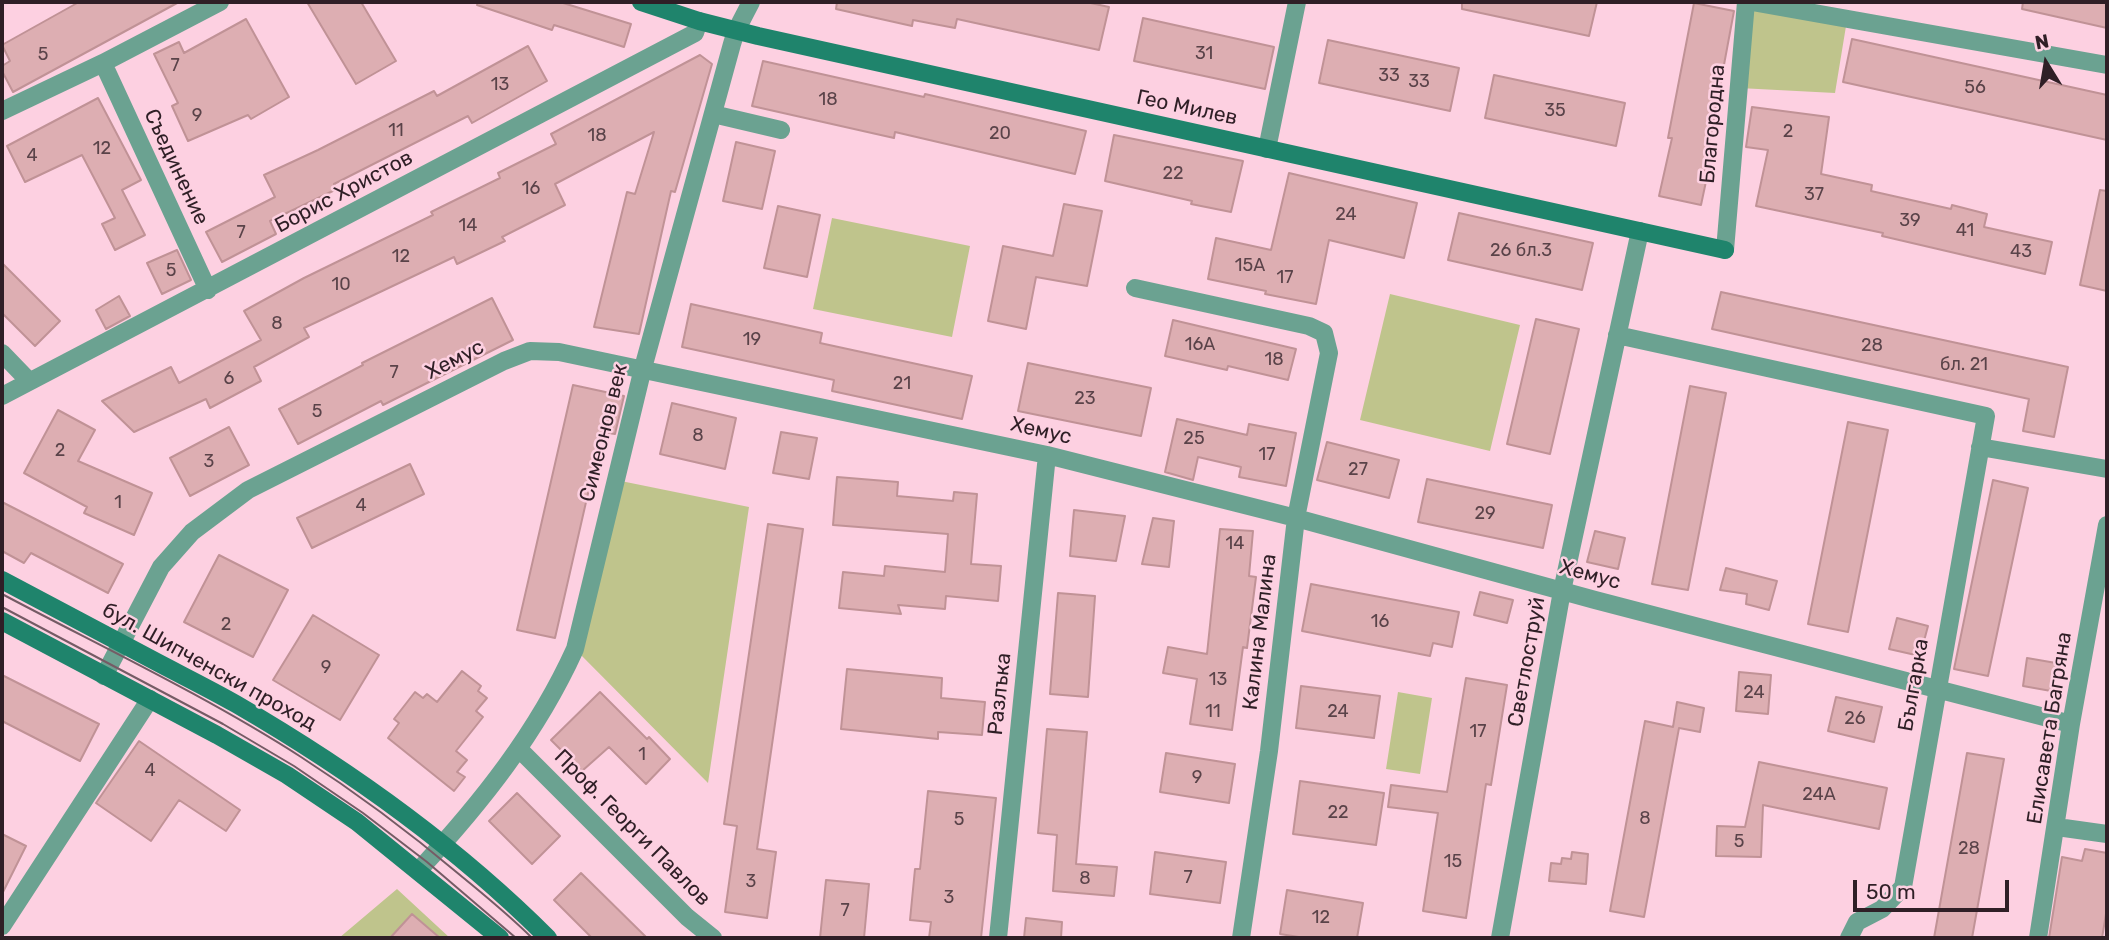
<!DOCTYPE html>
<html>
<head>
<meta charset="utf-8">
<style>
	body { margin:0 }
	#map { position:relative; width:2109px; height:940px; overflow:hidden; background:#fdd0e1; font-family:Rubik,sans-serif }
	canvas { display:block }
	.frame { position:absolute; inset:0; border:4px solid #2f1f26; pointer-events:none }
	.north { position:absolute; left:2011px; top:28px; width:70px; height:70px; -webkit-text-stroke:5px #fdd0e1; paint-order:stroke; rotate:349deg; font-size:19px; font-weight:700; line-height:28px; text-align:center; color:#2f1f26 }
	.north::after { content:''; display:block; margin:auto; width:24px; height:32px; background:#2f1f26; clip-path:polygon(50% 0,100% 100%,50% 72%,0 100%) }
	.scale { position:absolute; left:1853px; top:880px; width:156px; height:32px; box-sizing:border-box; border:4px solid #2f1f26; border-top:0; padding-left:9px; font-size:21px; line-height:24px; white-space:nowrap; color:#2f1f26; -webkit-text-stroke:5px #fdd0e1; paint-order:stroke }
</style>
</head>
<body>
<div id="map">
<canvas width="2109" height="940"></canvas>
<div class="frame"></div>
<div class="north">N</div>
<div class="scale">50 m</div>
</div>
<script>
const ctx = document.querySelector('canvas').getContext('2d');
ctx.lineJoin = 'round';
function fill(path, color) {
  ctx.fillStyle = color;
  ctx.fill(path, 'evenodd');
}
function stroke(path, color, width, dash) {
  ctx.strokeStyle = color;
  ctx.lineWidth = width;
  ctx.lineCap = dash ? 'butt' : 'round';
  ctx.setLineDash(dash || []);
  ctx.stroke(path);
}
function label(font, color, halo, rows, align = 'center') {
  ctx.font = font + ' Rubik,sans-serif';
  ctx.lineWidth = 5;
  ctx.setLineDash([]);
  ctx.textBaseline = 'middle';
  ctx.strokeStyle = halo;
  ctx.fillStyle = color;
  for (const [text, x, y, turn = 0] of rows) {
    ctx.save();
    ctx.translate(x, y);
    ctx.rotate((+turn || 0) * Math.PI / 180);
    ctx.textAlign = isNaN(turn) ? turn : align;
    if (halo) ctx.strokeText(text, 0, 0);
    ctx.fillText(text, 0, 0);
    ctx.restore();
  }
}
fill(new Path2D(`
	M1746 2 1847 20 1835 93 1739 88Z
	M832 218 970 246 952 337 813 309Z
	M1390 294 1520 325 1490 451 1360 420Z
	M616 480 749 507 708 783 575 649Z
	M1398 692 1432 698 1420 774 1386 769Z
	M397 889 450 938H339Z`), '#bfc48c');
const building = new Path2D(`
	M79 2H179L13 92 2 71V66L10 61 2 45Z
	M307 2H361L396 61 356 84Z
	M478 2H560L631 24 624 47 554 25 552 30 477 5Z
	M837 2H1086L1109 7 1099 50 957 19 955 28 913 20 912 26 836 9Z
	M1462 2H1597L1589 36 1462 9Z
	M2023 2H2107V28L2022 9Z
	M1694 3 1734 11 1704 172H1708L1701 205 1659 196 1672 138H1668Z
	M1143 18 1274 47 1265 89 1134 61Z
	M246 19 289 97 251 119 248 115 188 141 172 106 178 103 154 54 179 42 184 53Z
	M1852 39 2107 95V140L1843 82Z
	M1328 40 1459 68 1450 111 1319 83Z
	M528 46 547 81 472 123 468 116 334 184 337 189 270 221 276 234 222 262 206 232 275 197 264 175 318 150 434 91 437 96Z
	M700 55 712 64 675 192 671 191 639 334 594 327 627 192 635 194 654 132 555 184 565 205 502 237 505 241 457 264 454 257 304 328 309 337 254 367 261 381 210 408 206 399 134 432 102 401 171 367 179 383 261 340 244 311 304 278 433 215 431 212 500 178 498 173 556 144 551 134Z
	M763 61 924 97 925 94 1086 131 1075 174 895 132 894 138 752 106Z
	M1494 75 1625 103 1616 146 1485 118Z
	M98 98 141 180 122 190 145 235 115 250 102 224 115 218 82 155 25 182 7 146Z
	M1752 107 1829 117 1821 174 1872 185 1871 191 1951 209 1952 205 1987 214 1984 227 2052 242 2045 274 1882 236 1883 233 1756 206 1768 150 1746 147Z
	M1114 135 1243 161 1231 212 1191 204 1192 201 1105 181Z
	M736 142 775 151 762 209 723 201Z
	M1289 173 1417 203 1404 258 1329 240 1316 304 1265 294 1266 291 1208 279 1216 238 1271 250Z
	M2100 190 2107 191V291L2080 285Z
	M1064 204 1102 211 1087 286 1036 277 1026 329 988 321 1003 246 1053 256Z
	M778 206 820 215 807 277 764 268Z
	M1459 213 1593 243 1582 290 1448 260Z
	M177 250 191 280 162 294 147 263Z
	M2 263 60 321 35 346 2 313Z
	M1721 292 2068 367 2054 437 2023 431 2029 399 1712 329Z
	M119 296 130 316 106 329 96 310Z
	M492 298 513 340 383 405 381 401 298 444 279 409 363 365 362 363Z
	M691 304 822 333 820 343 972 376 962 419 832 391 834 380 682 347Z
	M1536 319 1579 329 1550 454 1507 444Z
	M1173 320 1296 349 1288 380 1228 366 1227 370 1165 356Z
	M1028 363 1151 388 1141 436 1018 411Z
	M573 385 624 396 615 434 602 432 555 638 517 630Z
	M1690 386 1726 393 1688 590 1652 584Z
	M672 403 736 418 725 469 660 454Z
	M58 410 95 430 78 461 152 493 134 535 84 513 87 507 24 473Z
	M1177 419 1247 435 1249 424 1296 433 1286 486 1239 477 1241 467 1198 457 1193 480 1165 472Z
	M1848 422 1888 430 1848 632 1808 624Z
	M229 427 249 465 190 496 170 458Z
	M781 432 817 438 809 479 773 473Z
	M1327 442 1399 460 1389 498 1317 480Z
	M410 464 424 494 312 548 297 518Z
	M837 477 898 482 897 496 953 501 954 492 977 494 971 564 1001 566 998 601 946 596 945 609 898 605 901 614 839 608 843 572 884 576 885 566 945 572 948 534 833 525Z
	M1427 479 1552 505 1543 548 1418 522Z
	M1993 480 2028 488 1988 676 1954 669Z
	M2 502 123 564 108 593 31 553 24 563 2 551Z
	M1074 510 1125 516 1116 561 1070 556Z
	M1153 518 1174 521 1169 567 1142 564Z
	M768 524 803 529 757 849 776 852 767 918 725 912 737 826 724 824Z
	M1220 529 1253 531 1249 576 1256 577 1247 648 1243 647 1232 730 1190 724 1197 679 1163 673 1168 647 1207 654Z
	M1595 531 1625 538 1618 569 1587 562Z
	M219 555 288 590 253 657 184 622Z
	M1726 568 1777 581 1769 610 1746 604 1747 594 1720 590Z
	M1311 584 1459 612 1452 647 1433 643 1430 656 1302 631Z
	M1480 592 1513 600 1507 623 1474 615Z
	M1058 593 1095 596 1088 697 1050 694Z
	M313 615 379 655 340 720 273 680Z
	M1897 618 1928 626 1920 656 1889 649Z
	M2027 658 2056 663 2051 691 2023 686Z
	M847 669 942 678 941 698 985 702 982 735 938 732V739L841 729Z
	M462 671 481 686 478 691 487 698 476 711 483 717 456 751 467 760 457 772 465 777 454 791 388 738 399 723 394 719 415 692 423 698 427 694 437 702Z
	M1739 672 1771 675 1768 714 1736 711Z
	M2 675 99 724 80 761 2 721Z
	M1466 678 1507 685 1491 785 1486 784 1466 918 1423 911 1438 813 1388 807 1391 785 1447 792Z
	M1301 686 1380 696 1374 738 1296 728Z
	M600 692 647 739 649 737 670 759 646 784 609 747 582 771 551 740Z
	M1836 697 1882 707 1874 742 1828 731Z
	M1677 702 1704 708 1700 732 1679 728 1644 917 1610 911 1645 721 1673 727Z
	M1047 729 1087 732 1076 864 1117 867 1114 896 1053 891 1057 835 1038 833Z
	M139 741 240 810 226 831 179 800 151 841 96 803Z
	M1166 753 1235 764 1229 803 1160 792Z
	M1967 753 2004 759 1972 938H1934Z
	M1759 762 1887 788 1879 829 1763 805 1761 857 1716 856 1717 826 1745 827Z
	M1300 781 1384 793 1376 845 1293 834Z
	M928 791 996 798 981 938H929L931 922 910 920 915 869H920Z
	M517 793 560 836 532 864 489 821Z
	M2 834 26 846 2 894Z
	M2085 849 2107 853V908L2102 938H2049L2062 857 2082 861Z
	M1155 852 1226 862 1220 903 1150 894Z
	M1572 852 1588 854 1586 884 1549 881 1551 863 1561 864 1562 858 1571 859Z
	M581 873 647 938H592L554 900Z
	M826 880 869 884 864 938H820Z
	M1287 890 1363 903 1357 938H1305L1280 934Z
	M412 914 440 938H390Z
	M1026 918 1062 922 1061 938H1024Z`);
fill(building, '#ddaeb2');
stroke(building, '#c09296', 2);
stroke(new Path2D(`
	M1752 2 2107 65
	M103 63 208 290
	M2 111 103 63 220 2
	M713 114 781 130
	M1267 149 1297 2
	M1725 250 1746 2
	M1135 288 1309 326 1324 333 1329 353 1296 518 1269 751 1241 938
	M1617 335 1986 416 1903 887 1882 909 1857 922 1849 938
	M2 353 29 381
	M2 396 695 33 699 21
	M1980 447 2107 469
	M104 676 161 567 192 532 248 490 504 361 530 351 559 352 1047 455 1296 518 1595 600 2071 724
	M519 749 687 917 713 938
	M2057 827 2107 834
	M419 870C481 803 537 733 575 649L643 368 732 44 736 31 751 2
	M2 926 150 699
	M998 938 1047 455
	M1500 938 1562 591 1640 231
	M2038 938 2071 724 2107 525`), '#6ba291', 18);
stroke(new Path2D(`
	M641 2 699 21 758 36 1725 250
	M2 580C52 606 101 633 151 659 179 674 208 688 236 704 348 769 456 846 548 938
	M2 621 217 735 287 775 357 822 500 938`), '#1f846c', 18);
stroke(new Path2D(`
	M2 594C102 647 206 696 301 757 357 793 409 832 460 875 484 895 509 915 532 938
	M2 607 223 724 294 766 363 813 427 862 516 938`), '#755b65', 2);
label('18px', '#5a4349', null, [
	["31",1204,54],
	["5",43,55],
	["7",175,66],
	["33",1389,76],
	["33",1419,82],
	["13",500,85],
	["56",1975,88],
	["18",828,100],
	["35",1555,111],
	["9",197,116],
	["11",396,131],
	["2",1788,132],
	["20",1000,134],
	["18",597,136],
	["12",102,149],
	["4",32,156],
	["22",1173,174],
	["16",531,189],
	["37",1814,195],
	["24",1346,215],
	["39",1910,221],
	["14",468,226],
	["41",1965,231],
	["7",241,233],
	["26 бл.3",1521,251],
	["43",2021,252],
	["12",401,257],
	["15А",1250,266],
	["5",171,271],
	["17",1285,278],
	["10",341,285],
	["8",277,324],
	["19",752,340],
	["16А",1200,345],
	["28",1872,346],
	["18",1274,360],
	["бл. 21",1964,365],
	["7",394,373],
	["6",229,379],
	["21",902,384],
	["23",1085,399],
	["5",317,412],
	["8",698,436],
	["25",1194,439],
	["2",60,451],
	["17",1267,455],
	["3",209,462],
	["27",1358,470],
	["1",118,503],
	["4",361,506],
	["29",1485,514],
	["14",1235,544],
	["16",1380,622],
	["2",226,625],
	["9",326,668],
	["13",1218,680],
	["24",1754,693],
	["11",1213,712],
	["24",1338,712],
	["26",1855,719],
	["17",1478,732],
	["1",642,755],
	["4",150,771],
	["9",1197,778],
	["24А",1819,795],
	["22",1338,813],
	["8",1645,819],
	["5",959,820],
	["5",1739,842],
	["28",1969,849],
	["15",1453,862],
	["7",1188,878],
	["8",1085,879],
	["3",751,882],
	["3",949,898],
	["7",845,911],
	["12",1321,918]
]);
label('21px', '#2f1f26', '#fdd0e1', [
	["Гео Милев",1187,108,12],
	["Благородна",1713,124,-85],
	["Съединение",176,167,65],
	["Борис Христов",344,192,-28],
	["Хемус",455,360,-27],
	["Хемус",1041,431,13],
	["Симеонов век",604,433,-76],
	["Хемус",1590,575,15],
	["Калина Малина",1260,632,-83],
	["Светлоструй",1527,662,-80],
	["бул. Шипченски проход",209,667,29],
	["Българка",1914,685,-80],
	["Разлъка",1000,694,-84],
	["Елисавета Багряна",2050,728,-81],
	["Проф. Георги Павлов",632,828,45]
]);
</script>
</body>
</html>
